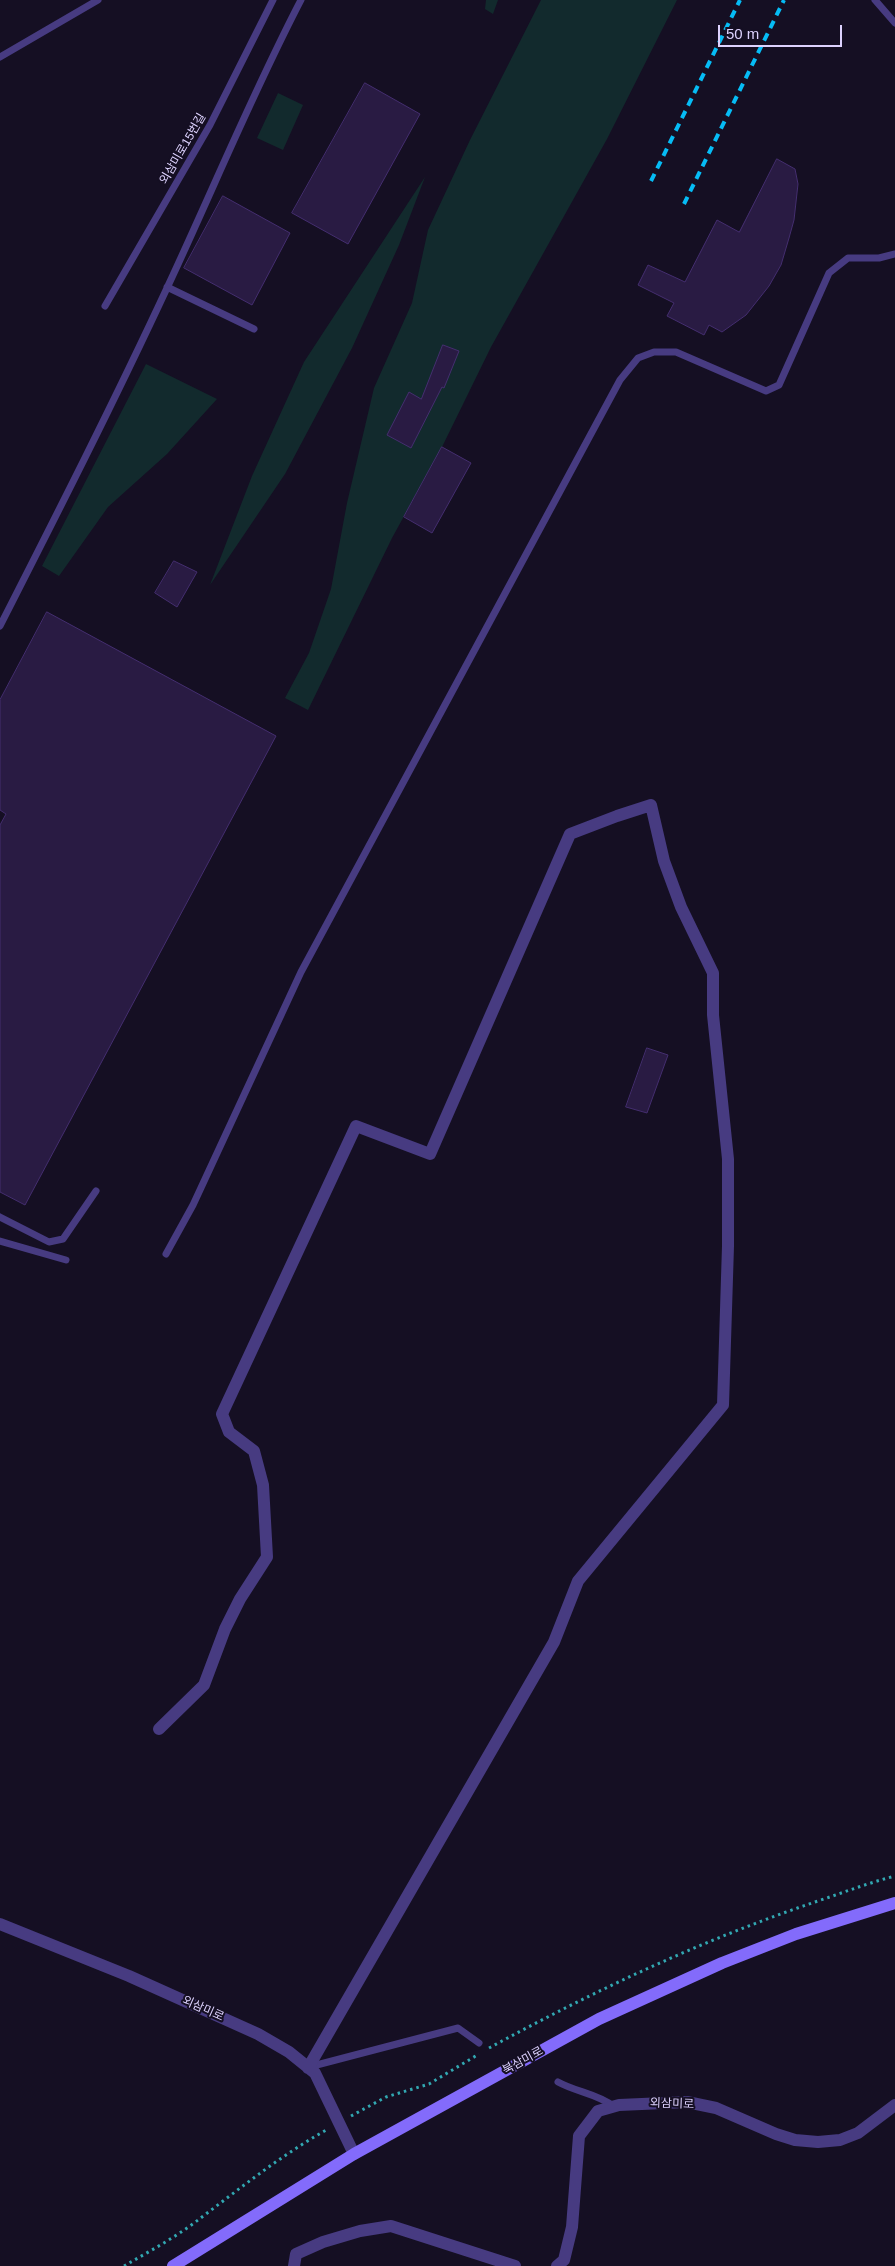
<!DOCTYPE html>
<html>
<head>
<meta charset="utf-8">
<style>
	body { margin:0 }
	#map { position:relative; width:895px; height:2266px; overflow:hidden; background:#150f23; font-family:Helvetica,sans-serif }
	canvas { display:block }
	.scale { position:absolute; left:718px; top:25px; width:124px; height:22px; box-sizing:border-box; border:2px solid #ddd2fe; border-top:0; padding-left:6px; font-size:15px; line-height:18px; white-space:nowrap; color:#ddd2fe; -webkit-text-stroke:4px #150f23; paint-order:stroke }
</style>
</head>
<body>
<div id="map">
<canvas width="895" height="2266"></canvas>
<div class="scale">50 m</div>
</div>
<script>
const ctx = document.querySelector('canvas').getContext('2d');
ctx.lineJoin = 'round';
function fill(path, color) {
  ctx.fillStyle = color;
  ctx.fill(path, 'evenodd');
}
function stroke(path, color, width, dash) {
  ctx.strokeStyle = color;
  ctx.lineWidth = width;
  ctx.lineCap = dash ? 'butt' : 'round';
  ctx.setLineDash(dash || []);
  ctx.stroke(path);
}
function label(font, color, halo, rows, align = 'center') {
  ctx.font = font + ' Helvetica,"Noto Sans KR",sans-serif';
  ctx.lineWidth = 4;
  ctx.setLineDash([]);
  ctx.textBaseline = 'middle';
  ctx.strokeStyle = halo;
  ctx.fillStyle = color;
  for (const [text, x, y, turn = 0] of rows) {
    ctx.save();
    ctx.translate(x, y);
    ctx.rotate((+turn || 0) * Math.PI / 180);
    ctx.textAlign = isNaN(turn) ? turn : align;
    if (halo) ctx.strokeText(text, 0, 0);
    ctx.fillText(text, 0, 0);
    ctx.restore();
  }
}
fill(new Path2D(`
	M486 0H498L493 14 485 9Z
	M541 0H677L607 139 491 347 442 447 392 538 308 710 285 698 309 653 331 589 347 503 374 388 412 303 428 230 470 140Z
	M278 93 303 105 283 150 257 138Z
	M425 177 399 245 352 348 285 474 210 585 252 476 304 362Z
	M146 364 217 399 167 454 108 507 59 576 42 566Z`), '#122a2d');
const building = new Path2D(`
	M365 83 420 114 348 244 292 213Z
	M777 159 795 169 798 184 794 220 789 238 781 265 769 286 746 315 722 332 709 325 704 335 667 316 674 303 638 285 648 265 685 282 717 220 739 232Z
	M223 196 290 233 252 305 184 268Z
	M443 345 459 351 444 388 442 387 411 448 387 435 409 392 421 399Z
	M442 447 471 463 432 533 404 517Z
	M174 561 197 572 177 607 155 593Z
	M47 612 276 736 25 1205 0 1192V825L6 814 0 810V700Z
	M647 1048 668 1055 647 1113 626 1107Z`);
fill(building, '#291b43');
stroke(building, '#442e6f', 1);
stroke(new Path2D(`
	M489 2048C594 1991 702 1940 815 1902 842 1893 868 1883 895 1876
	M351 2116 386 2097 429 2084 479 2054
	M124 2266C150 2251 178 2236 202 2217 243 2186 283 2154 328 2129`), '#32a8b2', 3, [2.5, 4]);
stroke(new Path2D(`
	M875 0 895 23
	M0 57 98 0
	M167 287 254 329
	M105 306 210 125 273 0
	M0 626C57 514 114 402 167 288 212 192 252 94 301 0
	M0 1217 49 1242 63 1239 96 1191
	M0 1241 66 1260
	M166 1254 193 1205 301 972 620 380 638 358 654 352H676L766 391 779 385 829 273 848 258H879L895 254
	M309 2067 458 2028 479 2043
	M558 2082C576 2092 598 2094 613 2106`), '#473b81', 7);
stroke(new Path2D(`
	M159 1729 204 1685 225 1629 240 1599 267 1557 263 1485 254 1451 229 1432 222 1414 356 1126 430 1154 570 834 617 816 651 805 664 861 681 907 713 973V1015L728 1159V1246L723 1405 578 1581 554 1642 308 2068
	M0 1924 129 1976 258 2034 289 2052 315 2073 354 2154
	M294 2266 296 2254 323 2242 360 2231 391 2226 515 2266
	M557 2266 564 2260 572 2227 579 2136 598 2111 619 2105 687 2102 716 2108 776 2134 795 2140 818 2142 840 2140 858 2133 895 2105`), '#473b81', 12);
stroke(new Path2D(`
	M173 2266 354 2154 599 2019 722 1963 796 1934 895 1903`), '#836bfb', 12);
stroke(new Path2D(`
	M651 181 740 0
	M684 204 784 0`), '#06bcf5', 4, [8, 6]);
label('12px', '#ddd2fe', '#150f23', [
	["외삼미로15번길",183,149,-60],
	["외삼미로",203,2009,24],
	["북삼미로",523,2061,-29],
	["외삼미로",672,2104,2]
]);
</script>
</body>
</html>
